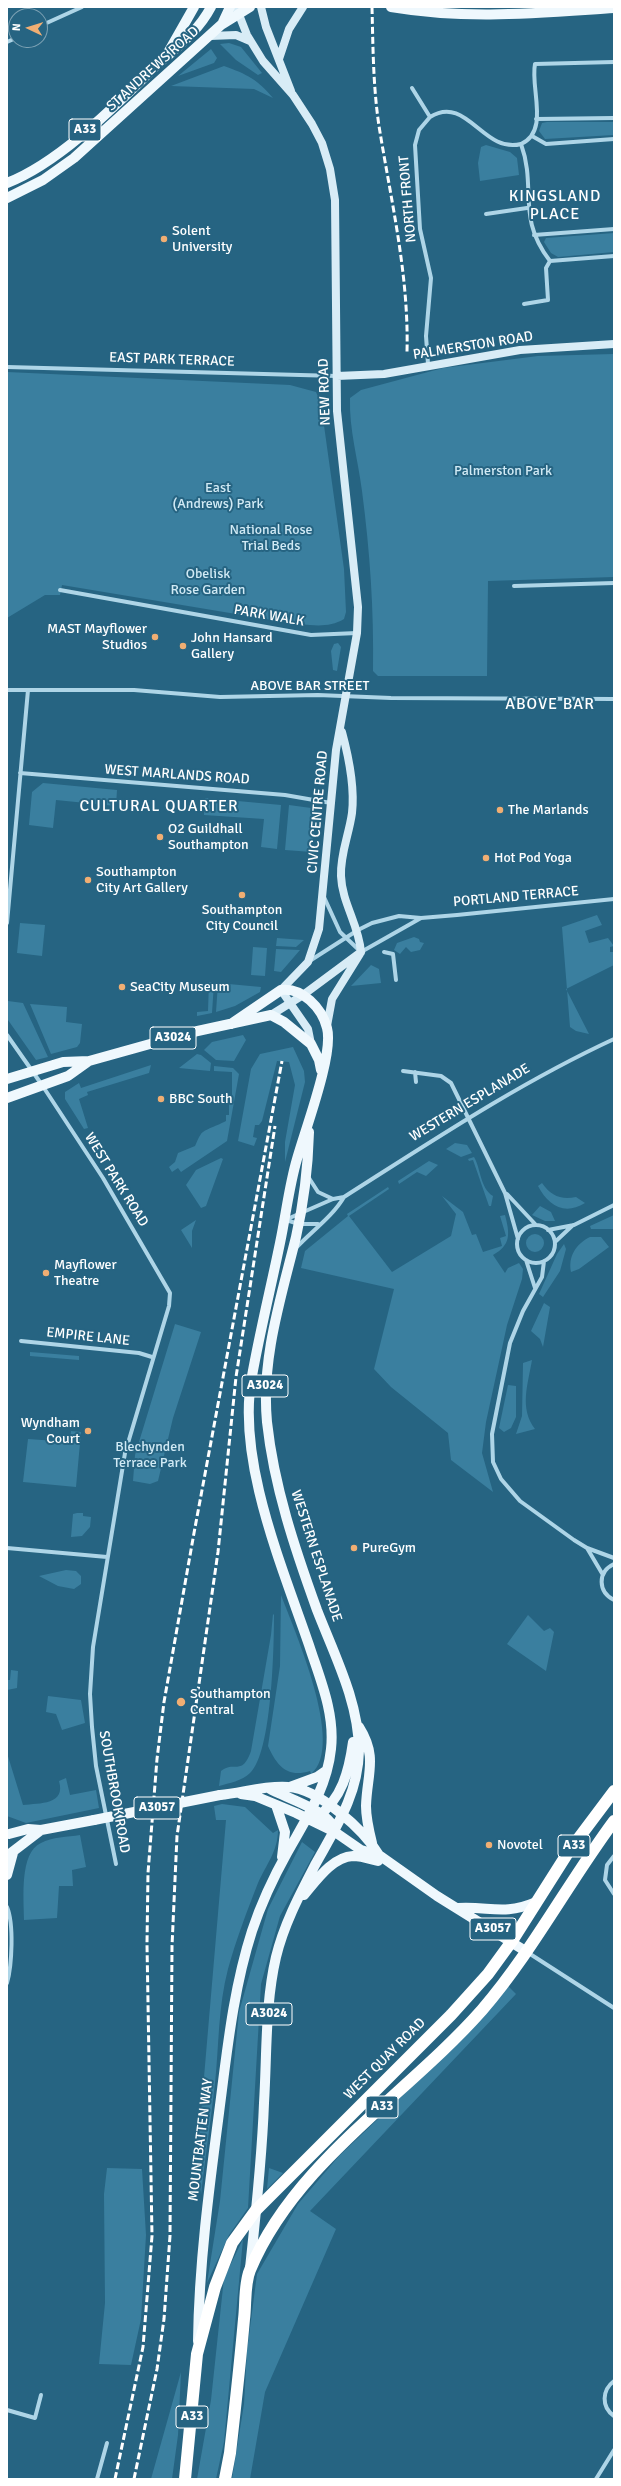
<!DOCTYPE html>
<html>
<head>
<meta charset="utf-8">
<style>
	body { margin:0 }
	#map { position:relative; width:621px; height:2486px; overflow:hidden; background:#266482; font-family:Signika,sans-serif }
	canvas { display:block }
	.frame { position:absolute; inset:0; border:8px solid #fff; pointer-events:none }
	.north { position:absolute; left:8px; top:8px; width:40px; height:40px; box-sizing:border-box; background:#266482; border:1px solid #7da2b4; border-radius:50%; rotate:274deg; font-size:11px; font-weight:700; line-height:16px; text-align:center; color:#fff }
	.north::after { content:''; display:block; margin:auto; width:14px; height:18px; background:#f0ae73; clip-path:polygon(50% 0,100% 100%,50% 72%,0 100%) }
</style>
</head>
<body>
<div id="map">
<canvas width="621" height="2486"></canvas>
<div class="frame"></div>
<div class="north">N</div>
</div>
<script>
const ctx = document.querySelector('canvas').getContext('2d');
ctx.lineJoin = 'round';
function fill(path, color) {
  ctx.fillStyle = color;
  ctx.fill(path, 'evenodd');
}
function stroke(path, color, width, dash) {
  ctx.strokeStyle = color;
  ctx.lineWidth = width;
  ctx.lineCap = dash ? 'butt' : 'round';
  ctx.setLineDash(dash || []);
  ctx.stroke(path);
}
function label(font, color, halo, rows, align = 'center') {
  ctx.font = font + ' Signika,sans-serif';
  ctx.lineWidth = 4;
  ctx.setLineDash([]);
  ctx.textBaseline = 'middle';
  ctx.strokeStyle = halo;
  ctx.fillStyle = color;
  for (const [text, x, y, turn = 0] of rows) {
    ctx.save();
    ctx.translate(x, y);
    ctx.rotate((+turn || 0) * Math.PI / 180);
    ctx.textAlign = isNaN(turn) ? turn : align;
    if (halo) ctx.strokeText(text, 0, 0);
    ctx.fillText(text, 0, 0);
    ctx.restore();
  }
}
fill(new Path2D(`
	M229 43 241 47 262 73 258 75 236 60 220 44Z
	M211 49 217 58 214 63 178 76Z
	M224 66C247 74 258 80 273 98L254 89 171 86Z
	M547 122H614V135L545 139 539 131 542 123Z
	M486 145 510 152 517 158 519 175 480 181 478 163 481 147Z
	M614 233V252L558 257 551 253 544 242 546 238Z
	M614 354V577L488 581 487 676H378L373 671C374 610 370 552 362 491 358 459 349 430 350 398L361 390 443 368 538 356Z
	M7 372 290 385 316 392 321 404 344 569 346 612 344 619C326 630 305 624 284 622L62 585 60 595H45L7 618Z
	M338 643 341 647 337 671 333 670 331 651 334 644Z
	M43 783 117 790 116 806 56 800 53 828 29 825 32 792Z
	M205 798 281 805 277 849 261 847 264 819 204 815Z
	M289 805 311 808 315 812 312 852 285 850Z
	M597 915 602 925 585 931 589 943 608 938 614 946 610 947V952H614V965L566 989 589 1034 576 1031 570 1027 562 927Z
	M20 923 45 925 42 956 17 953Z
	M414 937 419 939 420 942 424 943 420 950 411 952 406 947 400 954 394 950 397 943Z
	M277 938 304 940 296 947 276 946Z
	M253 947 267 948 265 976 251 975Z
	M276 949 300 950 281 972 274 971Z
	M371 965 379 969 381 983 351 986Z
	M209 982 214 983 212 1013 197 1016V1012L208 1011Z
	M218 983 261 987 260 992 235 1006 216 1012Z
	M8 1001 23 1003 48 1057 36 1060 8 1020Z
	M30 1004 67 1007 66 1022 82 1024 80 1043 77 1047 51 1054Z
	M243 1035 246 1040 234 1061 216 1060 204 1050 212 1042Z
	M293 1047 304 1071 305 1082 285 1162V1142L295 1085 289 1062 277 1061 262 1121 259 1125H255L253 1137 257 1138 254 1146 238 1141 251 1069 260 1054Z
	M197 1054 201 1055 211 1063 210 1071 179 1068Z
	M151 1065 149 1073 87 1092 88 1095 79 1099 88 1128 84 1129 65 1099V1092L79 1083 81 1088Z
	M214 1066 233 1068 239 1074 227 1141 181 1172 178 1168 172 1172 169 1167 175 1162 178 1153 195 1146C197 1142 198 1138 201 1134 203 1130 219 1125 226 1121V1115H229V1103H232V1072L214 1071Z
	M455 1143 467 1145 472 1153 461 1157 446 1149Z
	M474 1157C481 1169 480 1188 493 1196L491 1206H489L473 1160 469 1161 468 1159Z
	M221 1158 223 1159 206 1206 201 1208 186 1185 196 1170Z
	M429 1161 438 1165 426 1176 417 1172 399 1184 398 1181Z
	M542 1183C551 1196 561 1200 576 1197L585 1203C564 1216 548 1205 538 1186Z
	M388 1187 389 1189 349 1216 392 1272 451 1236 456 1214 442 1196 463 1212 472 1235 476 1234 483 1252 502 1246 500 1238 506 1236 500 1216 505 1215C510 1234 511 1245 493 1255L505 1273 508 1268 519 1263 523 1269 522 1279 507 1325 486 1422 482 1453 493 1492 451 1460 448 1433 391 1387 374 1369 394 1289 301 1268 305 1251 348 1216 347 1214Z
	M540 1206 551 1212 555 1221H545L532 1215Z
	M614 1215 613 1229H591L590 1226Z
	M196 1220 192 1231V1248L181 1230Z
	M526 1243a9 9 0 1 1 18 0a9 9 0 1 1-18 0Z
	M590 1237H601L609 1247 579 1269 571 1272C568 1256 576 1244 590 1237Z
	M564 1244 566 1249 560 1271 543 1297 539 1294 557 1254Z
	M544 1303 550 1307 543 1347 540 1339 531 1331Z
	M175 1324 201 1332 173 1418 158 1481 150 1484 133 1481 135 1455Z
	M30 1352 79 1356V1360L30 1356Z
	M532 1360C528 1384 519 1408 535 1429L516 1434 522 1416 523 1363Z
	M508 1385 516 1386V1417L511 1428 504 1432 499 1428Z
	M71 1431 81 1432 76 1487 23 1482 28 1439 70 1442Z
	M77 1513H83V1516L91 1517 90 1527 82 1536 71 1537 73 1514Z
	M66 1570 76 1571 81 1576V1584L74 1589 58 1586 39 1576Z
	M281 1595C294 1630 346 1746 311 1774L310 1771C287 1778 277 1766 268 1746L280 1666Z
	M273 1614 274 1615C274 1647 272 1753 250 1773 242 1781 229 1783 219 1786L221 1771C234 1760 242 1777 251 1751L271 1635Z
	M528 1615 544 1631 550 1628 554 1632 546 1671 507 1644Z
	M11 1670 18 1671 17 1688 7 1690V1680H10Z
	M48 1696 81 1700 85 1723 62 1730 56 1714 46 1712Z
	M7 1753 23 1805C40 1803 66 1805 59 1781L66 1778 70 1795 96 1790 99 1808 26 1823 7 1816Z
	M222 1804 245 1807 273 1833 278 1830C278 1851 266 1865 258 1883 247 1911 236 1940 228 1969 218 2007 219 2045 215 2083 211 2120 205 2157 201 2195L197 2159 226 1820H216L214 1806Z
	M80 1835 86 1867 72 1870 73 1886H59L57 1918 24 1920C24 1899 19 1853 41 1843 52 1837 68 1837 80 1835Z
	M302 1842 315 1852 280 1916 261 1984 248 2208 229 2235 207 2283 220 2201 239 2012 268 1909Z
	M508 1986 516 1994 310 2211 336 2229 265 2392 250 2479H232L244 2404 247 2351 257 2274 298 2204 339 2156 419 2080Z
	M107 2168 142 2169 146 2235 141 2319 131 2365 99 2364 105 2303 104 2194Z
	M269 2168 283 2173 267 2189Z
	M243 2239 224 2442 216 2479H197L211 2400 224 2278Z
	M181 2372 178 2435 172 2479H151Z`), '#3a7f9f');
stroke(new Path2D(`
	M40 26 82 7
	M7 42 16 38
	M412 88 430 117 419 130 415 145 420 229 431 278 426 336 428 364
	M430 117C467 94 483 154 521 144
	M536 119 614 118
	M532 136 546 144 614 139
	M486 214 527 208
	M534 235 614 229
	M550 261C516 217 537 188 521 144 550 131 530 88 535 64L614 62
	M550 261 614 256
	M524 304 548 300 546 268 550 261
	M7 367 337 376
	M514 586 614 583
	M60 590 311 635 357 633
	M7 690H134L220 697 318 695 391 698 614 699
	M20 773 285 795 331 803
	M324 897 340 932 361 952 421 918
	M7 923 28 690
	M384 952 393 954 396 980
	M308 962 358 930 372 923 399 916 421 918 457 915 614 899
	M7 1035 42 1085 103 1178 170 1293 169 1306 125 1453 93 1647 90 1694 92 1727 96 1766 116 1864
	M403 1071 441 1076 451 1083 505 1193 518 1239
	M415 1072 416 1082
	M309 1178 318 1192 333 1199
	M507 1194 536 1225
	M285 1220 333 1199 344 1197C432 1141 519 1083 614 1039
	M286 1220 299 1224H318
	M517 1244a19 19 0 1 1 38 0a19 19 0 1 1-38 0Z
	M548 1230 574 1225 614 1205
	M555 1242 573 1225
	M297 1247C312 1231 333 1216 344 1197
	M526 1260 535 1288
	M544 1261 542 1277 523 1311 510 1343 492 1434 493 1462 501 1479 520 1501 574 1540 587 1548 614 1558
	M21 1341 139 1353 152 1357
	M7 1548 107 1557
	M587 1548 603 1575
	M614 1564C597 1572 598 1592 614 1600
	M614 1856 607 1865 605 1880 614 1894
	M7 1907C14 1924 12 1965 7 1983
	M527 1952 614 2008
	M614 2381C602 2390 601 2407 614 2416
	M7 2410 35 2418 41 2395
	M97 2479 107 2443
	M596 2479 614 2450`), '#aed5e7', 4);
stroke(new Path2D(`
	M236 7 247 35 263 61 293 95 312 124 322 143 330 169 335 200 337 411 358 607 357 633 336 750 319 929 308 962 281 990 308 1029 311 1044
	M261 7 266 27 291 91
	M210 36 236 35 250 41
	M279 59 289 29 303 7
	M337 376 384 374 520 350 614 344
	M342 732C349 758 355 787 352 813 349 835 340 854 341 876 342 903 359 925 361 952
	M271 1015 303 995 361 952
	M327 1026 332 999 360 954`), '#d8ecf6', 8);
stroke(new Path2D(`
	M391 7C468 20 537 13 614 8
	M223 22 230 7
	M169 51 194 7
	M7 183C59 163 115 106 155 67 176 48 198 32 211 7
	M7 198 43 180 74 158 221 25 250 7
	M7 1079 63 1062 89 1061 193 1032 271 1015 284 1022 311 1044 319 1060 321 1070
	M7 1098 68 1076 89 1061
	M359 1727C378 1757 367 1774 366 1806 366 1819 369 1831 372 1843
	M290 1787 317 1777 327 1770
	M270 1789C286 1798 332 1811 335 1832
	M241 1794 255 1796 296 1813 335 1832 361 1850 379 1855 437 1896 527 1952
	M220 1795C242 1793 266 1785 288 1787 318 1788 364 1830 379 1855
	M276 1805 285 1832 282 1857
	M307 1819 317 1817C342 1799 349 1771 353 1742
	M9 1834 28 1829 41 1830 94 1820
	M7 1856 41 1830
	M7 1875 13 1853
	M304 1895C316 1881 332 1857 353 1856 361 1856 370 1859 378 1861
	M458 1908C490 1906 503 1916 536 1902
	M250 2268C256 2213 262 2159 264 2103 267 2055 265 2004 276 1957 284 1924 300 1894 315 1865 336 1827 358 1795 359 1751 359 1702 334 1654 317 1610 295 1549 274 1487 267 1422 261 1359 281 1298 296 1237 304 1202 308 1167 309 1132
	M198 2341C199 2265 209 2189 219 2113 227 2052 233 1990 252 1931 261 1904 273 1878 287 1853 306 1819 327 1788 331 1749 335 1713 320 1679 309 1645 282 1566 236 1459 252 1376 260 1331 271 1287 280 1243 286 1215 289 1186 297 1159 305 1130 334 1054 327 1028 322 1008 302 987 281 990L231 1024`), '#eff8fd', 10);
stroke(new Path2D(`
	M185 2479 197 2354 215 2287 232 2243 256 2210 451 2015 488 1974 512 1941 569 1851 614 1791
	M225 2479 230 2453C235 2409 240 2364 244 2319 246 2304 244 2284 250 2270 295 2162 407 2095 482 2010 532 1952 568 1883 614 1821`), '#fff', 12);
stroke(new Path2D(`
	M372 7C373 46 373 86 379 126 391 201 409 275 407 352
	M115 2479 143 2347 152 2236 147 1944 148 1873 157 1759 164 1702 194 1533 282 1061
	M134 2479 157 2369 164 2319 170 2236 172 1946 177 1836 218 1552 236 1377 275 1126`), '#fff', 3, [7, 3]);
stroke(new Path2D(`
	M94 1820 220 1795`), '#eff8fd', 10);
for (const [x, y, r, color] of [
	[164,239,4,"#f0ae73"],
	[155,637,4,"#f0ae73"],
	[183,646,4,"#f0ae73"],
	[500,810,4,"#f0ae73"],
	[160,837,4,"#f0ae73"],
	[486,858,4,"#f0ae73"],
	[88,880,4,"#f0ae73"],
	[242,895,4,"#f0ae73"],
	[122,987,4,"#f0ae73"],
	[161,1099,4,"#f0ae73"],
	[46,1273,4,"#f0ae73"],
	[88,1431,4,"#f0ae73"],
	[354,1548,4,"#f0ae73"],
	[181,1702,5,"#f0ae73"],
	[489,1845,4,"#f0ae73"]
]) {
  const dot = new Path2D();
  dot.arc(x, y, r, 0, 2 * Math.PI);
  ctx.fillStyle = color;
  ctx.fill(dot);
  stroke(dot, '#266482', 1.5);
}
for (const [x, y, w] of [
	[85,130,32],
	[173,1038,46],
	[265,1386,46],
	[157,1808,46],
	[574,1846,32],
	[493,1929,46],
	[269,2014,46],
	[382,2107,32],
	[192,2417,32]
]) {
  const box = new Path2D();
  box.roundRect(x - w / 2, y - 11, w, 22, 3);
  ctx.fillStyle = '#266482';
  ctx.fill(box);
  stroke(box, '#fff', 1);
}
label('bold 13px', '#fff', null, [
	["A33",85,130],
	["A3024",173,1038],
	["A3024",265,1386],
	["A3057",157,1808],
	["A33",574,1846],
	["A3057",493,1929],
	["A3024",269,2014],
	["A33",382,2107],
	["A33",192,2417]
]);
label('14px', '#fff', '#266482', [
	["ST ANDREWS ROAD",153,69,-42],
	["NORTH FRONT",408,199,-95],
	["PALMERSTON ROAD",473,346,-9],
	["EAST PARK TERRACE",172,360,2],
	["NEW ROAD",325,392,-92],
	["PARK WALK",269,616,10],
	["ABOVE BAR STREET",310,686],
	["WEST MARLANDS ROAD",177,775,4],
	["CIVIC CENTRE ROAD",318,812,-85],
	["PORTLAND TERRACE",516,897,-5],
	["WESTERN ESPLANADE",470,1103,-31],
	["WEST PARK ROAD",116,1180,58],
	["EMPIRE LANE",88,1337,6],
	["WESTERN ESPLANADE",316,1556,72],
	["SOUTHBROOK ROAD",114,1792,80],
	["WEST QUAY ROAD",385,2059,-45],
	["MOUNTBATTEN WAY",201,2140,-83]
]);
label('14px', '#fff', '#266482', [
	["Solent",172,231],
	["University",172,247],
	["MAST Mayflower",147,629,"right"],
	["Studios",147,645,"right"],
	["John Hansard",191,638],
	["Gallery",191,654],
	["The Marlands",508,810],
	["O2 Guildhall",168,829],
	["Southampton",168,845],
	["Hot Pod Yoga",494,858],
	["Southampton",96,872],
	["City Art Gallery",96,888],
	["Southampton",242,910,"center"],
	["City Council",242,926,"center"],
	["SeaCity Museum",130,987],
	["BBC South",169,1099],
	["Mayflower",54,1265],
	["Theatre",54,1281],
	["Wyndham",80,1423,"right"],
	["Court",80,1439,"right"],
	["PureGym",362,1548],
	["Southampton",190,1694],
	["Central",190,1710],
	["Novotel",497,1845]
], 'left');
label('14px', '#d1eaf5', '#266482', [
	["Palmerston Park",503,471],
	["East",218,488],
	["(Andrews) Park",218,504],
	["National Rose",271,530],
	["Trial Beds",271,546],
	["Obelisk",208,574],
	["Rose Garden",208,590],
	["Blechynden",150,1447],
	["Terrace Park",150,1463]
]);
ctx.letterSpacing = '1px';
label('16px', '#fff', '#266482', [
	["KINGSLAND",555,197],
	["PLACE",555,215],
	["ABOVE BAR",550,705],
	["CULTURAL QUARTER",159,807]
]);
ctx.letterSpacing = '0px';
</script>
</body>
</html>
